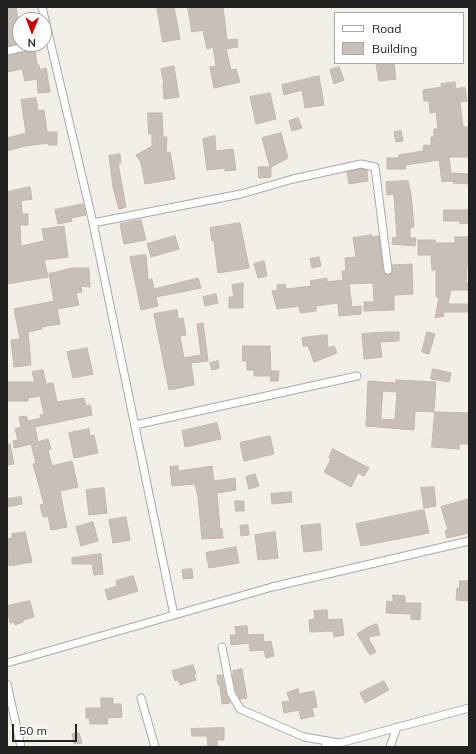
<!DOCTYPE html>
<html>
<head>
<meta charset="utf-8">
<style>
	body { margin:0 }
	#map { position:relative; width:476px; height:754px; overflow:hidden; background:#f2efe9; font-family:Mulish,sans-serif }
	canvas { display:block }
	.frame { position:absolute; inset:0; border:8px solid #222; pointer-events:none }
	.legend { position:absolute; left:334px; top:12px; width:130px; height:52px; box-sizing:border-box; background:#fff; border:1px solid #a7a7a7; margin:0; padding:5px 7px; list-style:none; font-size:12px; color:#222 }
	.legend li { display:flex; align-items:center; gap:8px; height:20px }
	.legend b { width:20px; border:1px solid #a7a7a7 }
	.north { position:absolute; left:12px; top:12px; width:40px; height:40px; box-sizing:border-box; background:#fff; border:1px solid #a7a7a7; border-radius:50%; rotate:181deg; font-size:11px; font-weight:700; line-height:16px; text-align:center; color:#222 }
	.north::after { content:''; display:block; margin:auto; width:14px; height:18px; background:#d40000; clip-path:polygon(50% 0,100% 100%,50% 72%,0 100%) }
	.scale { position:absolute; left:12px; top:724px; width:65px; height:18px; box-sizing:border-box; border:2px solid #222; border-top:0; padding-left:5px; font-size:12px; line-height:14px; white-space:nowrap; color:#222; -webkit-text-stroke:3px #fff; paint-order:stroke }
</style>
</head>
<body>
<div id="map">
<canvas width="476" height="754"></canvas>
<div class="frame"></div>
<ul class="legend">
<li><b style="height:5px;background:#fff"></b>Road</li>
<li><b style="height:11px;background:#c7bfb8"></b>Building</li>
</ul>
<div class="north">N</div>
<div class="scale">50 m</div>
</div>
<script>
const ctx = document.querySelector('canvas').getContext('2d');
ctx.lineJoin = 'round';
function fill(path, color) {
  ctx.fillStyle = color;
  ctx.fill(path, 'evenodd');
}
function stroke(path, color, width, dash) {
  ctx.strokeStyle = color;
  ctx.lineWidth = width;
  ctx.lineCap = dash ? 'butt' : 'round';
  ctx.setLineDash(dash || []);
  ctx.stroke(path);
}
const building = new Path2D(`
	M7 7H16L20 30V43L7 46Z
	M157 7H174L180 39 163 42Z
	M188 7H223L227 40 237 39 238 47 226 49 231 70 236 69 240 82 214 88 210 67 216 66 213 47 207 49 203 30 192 32Z
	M35 50 37 65H39L40 70 46 68 50 92 38 93 37 79 25 81 22 69 7 72V56Z
	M394 63 396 79 379 81 376 64Z
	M174 66 179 97 164 99 163 84H164L161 69Z
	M339 67 344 80 334 84 330 70Z
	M319 76 324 105 305 108 302 90 284 95 282 85Z
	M455 82 456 89 465 87 467 101 460 102 463 127H469V157H449L451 173 469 174V184L453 183 454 181 442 182 439 160 405 165 406 169H387V158H399V155L423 151 424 145 431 146V137H434V129H438L436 112 430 113 429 101H424L423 90 442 87 441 84Z
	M270 93 276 119 256 124 250 97Z
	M36 98 38 111 44 110 47 132H57V145H48V143L25 146 7 151V138L26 133 21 100Z
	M148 113H162L163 137H167L166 153 170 152 175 179 145 184 141 163 136 155 152 146V134H149Z
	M298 118 302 128 292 131 289 121Z
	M401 131 403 141 396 142 394 132Z
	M281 133 288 158 271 167V177L259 178 258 167H270L262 138Z
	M215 136 216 151 233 149 236 170 225 171V168L207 170 203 139Z
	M120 154 121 163H118L126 207 119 209 113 187 109 156Z
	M361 169 367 170 368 181 349 184 347 172Z
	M408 181 411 194 414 227H410V238H416L415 246 392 244 393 237 397 238 394 194 387 195 386 182Z
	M30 187 32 199 21 201 22 214H28V225H20L21 246 44 241 42 229 64 226 68 257 44 260 48 277 7 284V192Z
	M83 204 86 215 71 218 72 221 58 224 55 210Z
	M444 210H469V223L460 224 459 221H444Z
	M141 220 146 240 124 244 120 224Z
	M240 223 249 268 218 273 214 241H212L210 228Z
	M372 235V237L379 236 383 271 386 274 389 275 392 272V265L412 264 413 294 394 295V310L364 311V302H374L373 283H372L349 284 352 307 361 306V314L339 316 338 303 316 306V311L300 313 299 306 277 309 272 291 278 290 277 285 285 284 286 289 311 286 310 281 327 278V282L343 280 342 271H346L345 258 356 257 353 238Z
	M175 236 179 249 151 257 147 244Z
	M455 237H469L466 283H469V290H451L448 304H469V312H443L444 316 435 318 439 297H436V270H432L431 255H418V240H435V243H455Z
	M146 255 148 280 152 279 154 289 198 278 201 288 156 297 158 306 141 310 130 257Z
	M319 257 321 266 312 268 310 259Z
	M264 261 267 276 258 278 254 264Z
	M73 268H89L90 287 81 286 82 292 76 293 79 305 57 309 60 324 41 327 42 329 28 332 31 365 14 367 11 340 20 339 14 309 54 301 49 274Z
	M243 283V308H229V297H234L232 285Z
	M216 294 218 303 205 306 203 297Z
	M177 310 178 319 183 318 186 335 180 336 184 358 201 355 197 324 203 323 208 361 191 363 194 385 169 390 154 314Z
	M385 332H399V341L380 342 382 357 364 359 362 334Z
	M427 332 435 334 429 354 422 352Z
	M327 335 328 348 334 346 337 353 314 362 308 346H303L302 338Z
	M243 346H270L271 376H254V370H247V361H243Z
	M87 348 93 374 73 378 67 352Z
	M218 361 219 368 212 370 210 363Z
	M433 369 451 373 449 382 431 379Z
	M43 370 46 384 53 383 57 402 84 398 86 406 90 405 92 415 35 427 38 442 48 439 51 449 48 450 52 466 72 461 78 487 60 491 67 527 51 530 48 516 43 517 40 505 44 504 33 464 36 463 31 444 14 448 13 441 18 440 15 429 21 427 19 417 26 416 28 421 41 418 40 415 44 414 40 396 28 398V401H7V382H35L32 372Z
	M271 371H279L278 381H271Z
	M396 380 436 382 434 412 415 411 414 430 366 426 368 381 396 383ZM383 391 397 392 395 420 381 419Z
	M435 412 469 413V444H459V449L432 447Z
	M217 423 221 439 185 447 182 431Z
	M89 429 90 436 94 435 98 453 74 458 69 433Z
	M270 436 274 454 244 461 240 443Z
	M10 444 14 464 7 465V445Z
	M333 449 369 468 364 476 358 473 351 487 324 472 331 459 329 458Z
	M178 466V471L212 466 214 481 235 478 236 490 217 493 220 529H222L223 538 202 539 198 497 195 484 172 486 170 467Z
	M255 474 259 486 249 489 246 477Z
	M434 487 436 506 424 508 421 488Z
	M104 488 107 513 89 515 86 490Z
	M291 492 292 502 272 504 271 494Z
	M21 497 22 504 7 507V499Z
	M469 499V533L447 538 445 531 448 530 441 507Z
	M235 501H244V511H236Z
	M424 510 429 533 361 546 356 524Z
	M126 517 130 540 113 543 109 520Z
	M93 522 98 541 81 546 76 527Z
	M320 524 322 550 304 552 301 526Z
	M248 525 249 535 241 536 240 526Z
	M25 532 32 562 9 566 7 539 12 538V534Z
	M275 532 278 558 258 560 255 535Z
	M236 547 239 563 209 568 206 553Z
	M101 554 103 574 94 575 92 564H72V558Z
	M192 569 193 578 183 579 182 570Z
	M133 576 138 591 108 600 105 590 117 586 116 581Z
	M460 581H469V601L456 600 457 588H459Z
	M393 595 405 596V603H421L420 620 411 619V614L386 613 387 601 393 602Z
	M30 601 34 617 23 620V622L15 625 14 622 10 623 7 606Z
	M327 610 328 620 342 619 344 635 334 637 333 631 310 632 309 620 315 619 314 611Z
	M377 624 380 635 369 637V639L376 652 370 655 357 634 368 627Z
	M247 626 248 635 263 634 264 642 271 641 274 656 266 658 264 650 250 651 249 643 231 645 230 635H236L235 627Z
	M193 665 196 674 194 675 196 680 180 685 178 680 175 681 172 671Z
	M242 669 247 698 240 699 236 691 232 674H234L233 671Z
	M222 675 226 694 230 703 222 704 220 685H218L217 676Z
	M384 681 389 690 365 703 360 693Z
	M298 689 299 694 314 691 317 707 312 708 314 716 301 719 299 710 284 713 282 702 290 701 287 693Z
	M101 698H113V704H121L122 717 107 718 108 724H90L89 718H86V708H101Z
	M224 728V740H217L218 747H208L207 736H192L191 729Z
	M79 733 82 743 74 744 72 734Z`);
fill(building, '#c7bfb8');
stroke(building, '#c4b6ab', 1);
const street = new Path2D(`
	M42 7 93 223 174 615
	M7 51 39 44
	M93 223 241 194 293 179 361 164 375 167 388 270
	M135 425 357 376
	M222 647 231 693 240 709 304 737 339 743
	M7 663 272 587 469 541
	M7 684 21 747
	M141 698 155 747
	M325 747 469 708
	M390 747 397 727`);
stroke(street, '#a9a9a9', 9);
stroke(street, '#fff', 7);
</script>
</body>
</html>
